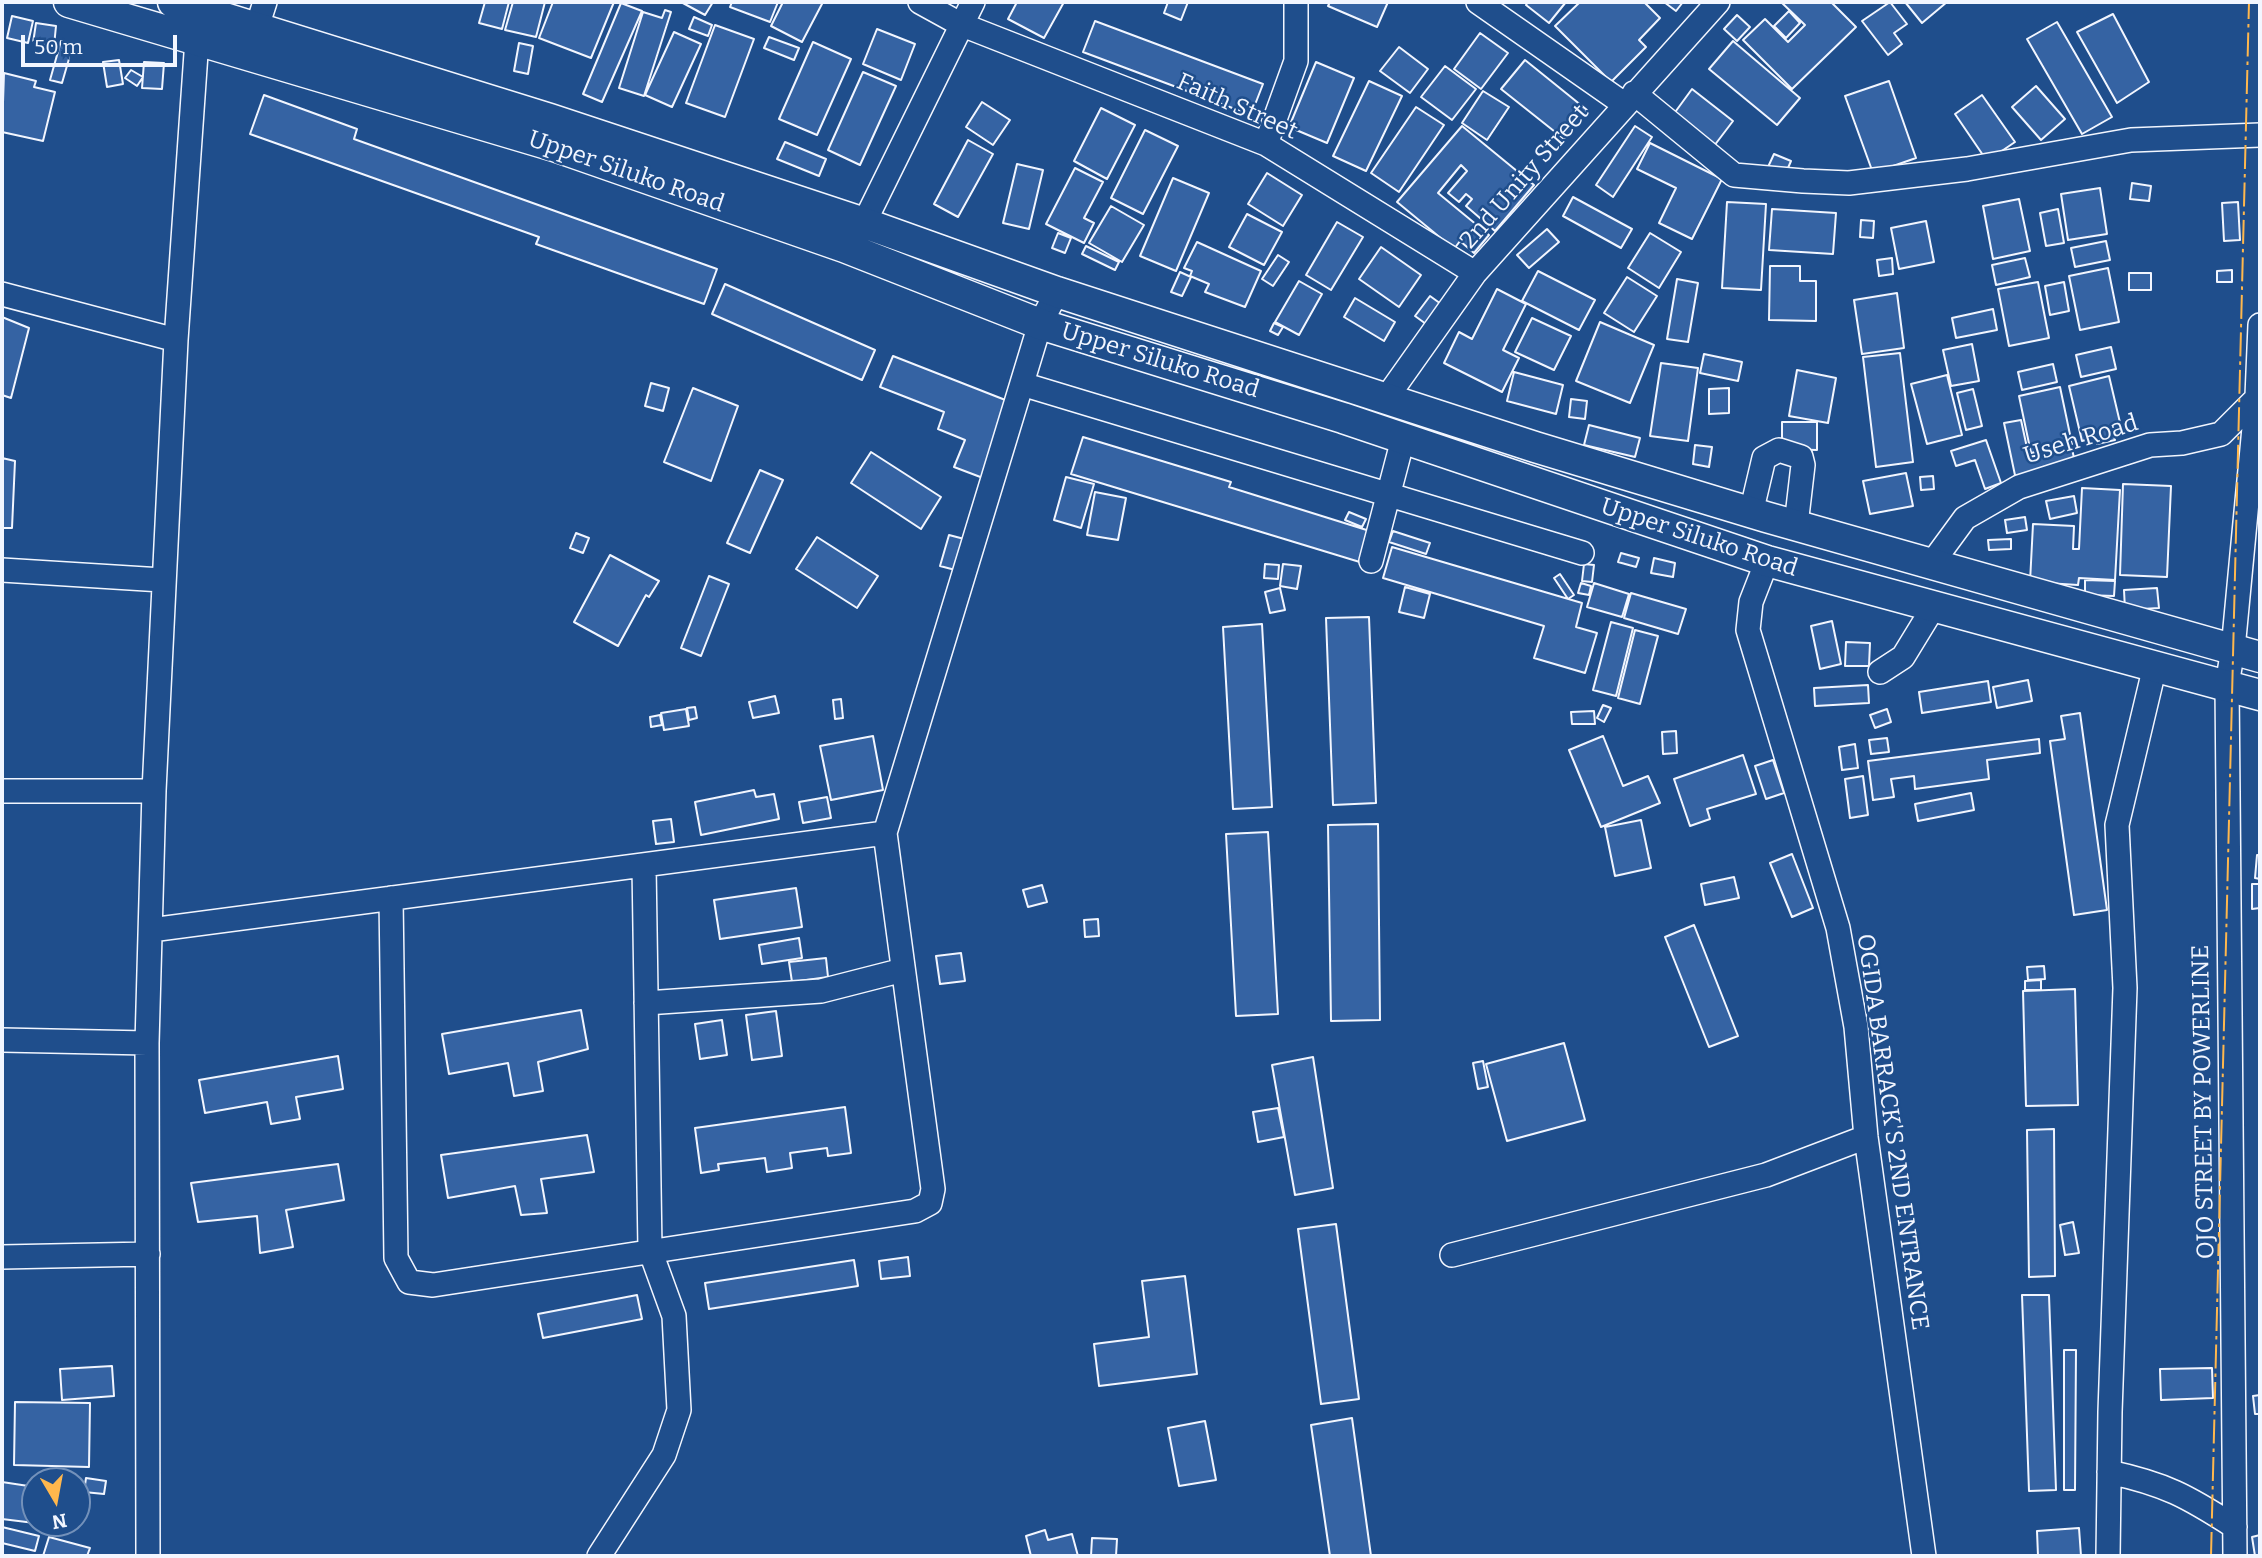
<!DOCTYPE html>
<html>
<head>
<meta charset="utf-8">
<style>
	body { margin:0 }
	#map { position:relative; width:2262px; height:1558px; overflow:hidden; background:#1f4e8c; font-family:Bitter,serif }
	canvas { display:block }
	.frame { position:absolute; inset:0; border:4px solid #f2f6ff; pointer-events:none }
	.north { position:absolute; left:21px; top:1467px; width:70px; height:70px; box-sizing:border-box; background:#1f4e8c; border:2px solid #7391ba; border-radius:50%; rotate:170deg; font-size:19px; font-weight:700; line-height:28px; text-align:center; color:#f2f6ff }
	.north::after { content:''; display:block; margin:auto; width:24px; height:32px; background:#ffb74d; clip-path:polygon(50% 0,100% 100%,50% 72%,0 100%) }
	.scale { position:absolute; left:21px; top:35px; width:156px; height:32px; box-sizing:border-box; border:4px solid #f2f6ff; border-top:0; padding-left:9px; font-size:21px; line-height:24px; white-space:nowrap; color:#f2f6ff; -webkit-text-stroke:5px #1f4e8c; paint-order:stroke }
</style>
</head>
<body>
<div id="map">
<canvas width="2262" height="1558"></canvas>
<div class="frame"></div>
<div class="north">N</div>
<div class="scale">50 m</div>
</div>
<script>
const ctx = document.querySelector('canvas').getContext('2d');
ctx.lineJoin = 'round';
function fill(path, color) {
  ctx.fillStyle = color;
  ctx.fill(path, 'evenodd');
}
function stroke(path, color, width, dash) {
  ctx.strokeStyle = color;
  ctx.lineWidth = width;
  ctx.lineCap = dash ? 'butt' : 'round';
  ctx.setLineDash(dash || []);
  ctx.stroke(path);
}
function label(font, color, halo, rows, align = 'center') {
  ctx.font = font + ' Bitter,serif';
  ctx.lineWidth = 5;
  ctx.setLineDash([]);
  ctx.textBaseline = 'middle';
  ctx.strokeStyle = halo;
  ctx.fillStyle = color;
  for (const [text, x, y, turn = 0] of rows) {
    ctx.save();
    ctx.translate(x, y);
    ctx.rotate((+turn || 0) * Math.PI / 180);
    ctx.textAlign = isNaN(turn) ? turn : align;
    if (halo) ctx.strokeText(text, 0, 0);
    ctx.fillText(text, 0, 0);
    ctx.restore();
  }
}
const building = new Path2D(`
	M485 2H509L502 29 479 23Z
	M513 2H545L536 37 505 30Z
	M553 2H614L591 58 539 38Z
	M681 2H713L705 15Z
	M732 2H778L770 22 730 7Z
	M783 2H823L802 42 771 26Z
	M1017 2H1064L1044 38 1008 19Z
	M1168 2H1188L1181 20 1164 13Z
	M1330 2H1388L1377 27 1328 6Z
	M1528 2H1566L1549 23 1526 5Z
	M1580 2H1644L1660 18 1639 40 1646 47 1611 82 1555 26Z
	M1664 2H1683L1676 11Z
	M1781 2H1831L1856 27 1792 89 1743 40 1765 19 1788 42 1805 25Z
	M1890 2 1907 24 1894 33 1902 44 1888 55 1862 21Z
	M1905 2H1947L1922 23Z
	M621 3 642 11 602 102 583 94Z
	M665 10 671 12 644 96 619 88 643 12 662 18Z
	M1789 11 1800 23 1786 38 1774 26Z
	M2113 14 2149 82 2117 103 2077 32Z
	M1737 15 1750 27 1737 41 1724 29Z
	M12 16 33 21 28 43 7 38Z
	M694 17 712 25 708 36 689 29Z
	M1095 21 1263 84 1251 115 1083 52Z
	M2057 22 2112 117 2082 134 2027 39Z
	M36 23 56 26 54 46 33 43Z
	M715 25 754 39 725 117 686 103Z
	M877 29 915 44 901 80 863 64Z
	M674 32 701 44 672 107 645 95Z
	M1480 33 1508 53 1481 89 1454 69Z
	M769 37 799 48 794 60 764 48Z
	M61 41 73 45 62 83 50 80Z
	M1733 41 1800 98 1777 125 1709 69Z
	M813 42 851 59 817 135 779 119Z
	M519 43 533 46 528 74 514 71Z
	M1399 47 1428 69 1410 93 1380 71Z
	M119 60 123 84 107 87 103 62Z
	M1525 60 1587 110 1564 139 1501 89Z
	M144 62 164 63 162 89 142 88Z
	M1316 62 1354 78 1327 143 1289 127Z
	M1445 66 1476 89 1452 120 1421 97Z
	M131 70 143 77 137 86 125 78Z
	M863 72 896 86 860 165 828 150Z
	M4 73 36 81 34 87 55 92 43 141 2 132Z
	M1369 81 1402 96 1366 171 1333 156Z
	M1889 81 1916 158 1873 173 1845 96Z
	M2036 86 2065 119 2041 140 2012 107Z
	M1692 89 1733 121 1714 146 1673 115Z
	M1483 91 1509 107 1487 140 1462 123Z
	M264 95 357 129 354 139 717 269 704 304 536 244 539 237 250 134Z
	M1982 95 2015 142 1987 161 1955 114Z
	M982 102 1010 120 993 145 966 127Z
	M1416 107 1444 125 1399 192 1371 173Z
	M1101 108 1135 125 1107 179 1074 161Z
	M1462 126 1534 185 1495 231 1466 206 1472 199 1466 194 1459 202 1448 193 1467 171 1461 165 1438 193 1489 235 1474 253 1460 241 1454 249 1397 202Z
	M1635 126 1652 137 1613 197 1596 185Z
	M1145 130 1178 146 1143 214 1111 198Z
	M968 140 993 154 958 217 934 204Z
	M785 142 826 159 819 176 777 159Z
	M1650 143 1722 179 1692 239 1659 223 1676 188 1637 169Z
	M1774 154 1791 161 1785 175 1768 167Z
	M1017 164 1043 170 1029 229 1003 223Z
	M1075 168 1103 182 1084 218 1094 223 1084 243 1046 224Z
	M1267 173 1302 195 1283 226 1248 204Z
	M1173 178 1209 193 1176 271 1140 256Z
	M2132 183 2151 186 2149 201 2130 199Z
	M2100 188 2107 234 2068 240 2061 194Z
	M1573 197 1632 229 1621 248 1563 216Z
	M2019 199 2030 251 1993 259 1983 206Z
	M1727 202 1766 204 1761 290 1722 288Z
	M2238 202 2240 240 2224 241 2222 203Z
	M1111 206 1144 225 1122 262 1089 243Z
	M1772 209 1836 213 1833 254 1769 250Z
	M2058 209 2064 243 2046 246 2040 213Z
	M1247 214 1282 232 1264 265 1229 247Z
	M1861 220 1874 221 1873 238 1860 237Z
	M1926 221 1934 262 1899 269 1891 228Z
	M1337 222 1363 237 1331 290 1306 275Z
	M1547 229 1559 242 1529 268 1517 255Z
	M1058 233 1071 238 1065 253 1052 248Z
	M1650 233 1681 252 1659 288 1628 268Z
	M2106 241 2110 260 2075 267 2071 248Z
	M1197 242 1261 271 1245 307 1205 292 1209 284 1190 276 1192 271 1184 268Z
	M1086 246 1119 262 1115 270 1082 254Z
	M1381 247 1421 275 1399 307 1359 279Z
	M1278 255 1289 262 1273 286 1262 279Z
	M1892 258 1893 274 1879 276 1877 260Z
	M2025 258 2030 277 1996 285 1992 265Z
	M1770 266H1800V281H1816V321L1769 320Z
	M2108 268 2119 322 2080 330 2069 276Z
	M2232 270V282H2217V271Z
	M1538 271 1595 300 1579 330 1522 301Z
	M1180 272 1191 277 1182 296 1171 292Z
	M2129 273H2151V290H2129Z
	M1627 277 1657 296 1634 332 1604 313Z
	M1677 279 1698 283 1688 342 1667 339Z
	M1299 281 1322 294 1299 335 1275 322Z
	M2038 282 2049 338 2009 346 1998 289Z
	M2064 282 2069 311 2050 315 2045 286Z
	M725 284 875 350 862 380 712 314Z
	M1497 289 1526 304 1503 350 1519 358 1502 392 1444 363 1459 332 1472 339Z
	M1897 293 1904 348 1862 354 1854 300Z
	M1430 296 1441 304 1426 324 1415 316Z
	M1355 298 1395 322 1384 341 1344 317Z
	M1993 309 1997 330 1956 338 1952 318Z
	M2 317 29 328 11 398 2 395Z
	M1532 318 1571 336 1554 370 1515 352Z
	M1600 322 1654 345 1630 403 1576 381Z
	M1274 323 1283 327 1278 335 1270 331Z
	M1972 344 1979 381 1951 386 1943 350Z
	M2111 347 2116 369 2081 377 2076 355Z
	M1900 353 1913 462 1876 467 1863 357Z
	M1704 354 1742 362 1738 381 1700 373Z
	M893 356 1013 403 983 478 954 467 965 440 938 429 944 412 880 387Z
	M1661 363 1698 368 1688 441 1650 436Z
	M2053 364 2057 382 2022 390 2018 372Z
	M1797 370 1836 378 1828 423 1789 416Z
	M1514 372 1563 385 1556 414 1507 401Z
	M1947 375 1962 435 1927 444 1911 384Z
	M2109 376 2122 431 2113 433 2115 440 2097 444 2096 437 2082 441 2069 386Z
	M651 383 669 388 663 411 645 406Z
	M2060 387 2072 444 2031 453 2019 396Z
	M693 388 738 406 711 481 664 462Z
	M1729 388V413L1709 414V389Z
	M1973 389 1982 426 1966 430 1957 393Z
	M1571 399 1587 401 1585 419 1569 417Z
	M2021 420 2029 457 2072 449 2076 467 2016 480 2004 423Z
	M1782 422H1817V450L1782 449Z
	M1589 425 1640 438 1635 457 1584 445Z
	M1083 437 1231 482 1229 487 1373 532 1363 563 1071 474Z
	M1986 440 2001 483 1985 489 1975 460 1956 466 1951 451Z
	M1695 445 1712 447 1709 467 1693 464Z
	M871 452 941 497 921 529 851 483Z
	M2 458 15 461 12 528H2Z
	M760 470 783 480 750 553 727 543Z
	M1906 473 1913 506 1870 514 1863 481Z
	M1933 476 1934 489 1921 490 1920 477Z
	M1066 477 1094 484 1081 528 1054 520Z
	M2123 484 2171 486 2167 577 2120 575Z
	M2082 488 2120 490 2115 580 2079 578 2078 585 2030 582 2033 524 2074 526 2073 549H2079Z
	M1095 492 1126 498 1118 540 1087 535Z
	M2074 496 2077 513 2050 519 2046 501Z
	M1349 512 1366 519 1362 527 1345 520Z
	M2025 517 2027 530 2007 533 2005 520Z
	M1393 531 1430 543 1426 554 1389 542Z
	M576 533 589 538 583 553 570 548Z
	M949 535 972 541 963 572 940 566Z
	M817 537 878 576 857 608 796 569Z
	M2011 539V549L1989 550 1988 540Z
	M1392 547 1582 603 1576 627 1597 633 1585 673 1534 658 1544 626 1383 578Z
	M1621 553 1639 558 1636 567 1618 562Z
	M610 555 659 581 649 597 646 595 618 646 574 622Z
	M1654 558 1675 563 1673 577 1651 573Z
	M1265 564 1279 565 1278 579 1264 578Z
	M1283 564 1301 566 1297 589 1280 586Z
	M1584 564 1594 565 1592 582 1582 581Z
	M1560 574 1574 595 1568 599 1554 578Z
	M709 576 729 584 701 656 681 648Z
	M2085 580 2115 581 2114 596 2085 595Z
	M1581 583 1591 586 1589 595 1578 593Z
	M1594 583 1629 594 1622 617 1587 607Z
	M1405 587 1430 594 1424 618 1399 612Z
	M1280 588 1285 610 1270 613 1265 592Z
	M2157 588 2159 608 2125 610 2124 590Z
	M1631 593 1686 609 1678 634 1624 618Z
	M1369 617 1376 803 1333 805 1326 618Z
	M1832 621 1841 664 1820 669 1811 626Z
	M1611 622 1633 628 1616 696 1593 690Z
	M1262 624 1272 807 1233 809 1223 627Z
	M1635 630 1658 636 1640 704 1618 698Z
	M1846 642 1870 643 1869 666H1845Z
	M2028 680 2032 701 1997 708 1993 687Z
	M1988 681 1991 702 1922 713 1919 692Z
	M1868 685 1869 703 1815 706 1814 688Z
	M775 696 779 713 753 718 749 702Z
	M841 699 843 718 835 719 833 700Z
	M1603 705 1611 708 1604 722 1597 718Z
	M695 707 697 718 689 720 687 708Z
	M686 709 689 726 664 730 661 713Z
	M1887 709 1891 722 1875 728 1870 715Z
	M1594 711 1595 724H1572L1571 712Z
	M2080 713 2107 910 2074 915 2050 741 2065 739 2061 716Z
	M660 715 662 725 651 727 650 717Z
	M1676 731 1677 753 1663 754 1662 732Z
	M873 736 883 790 831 800 820 746Z
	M1603 736 1623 786 1648 776 1660 803 1601 827 1569 750Z
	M1887 738 1889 752 1871 754 1869 740Z
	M2039 739 2040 753 1987 760 1989 779 1915 789 1914 776 1891 779 1894 797 1873 800 1868 761Z
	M1855 744 1858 768 1842 770 1839 747Z
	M1743 755 1756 794 1707 809 1710 819 1690 826 1674 779Z
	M1773 760 1784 793 1766 799 1755 766Z
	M1863 776 1868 815 1850 818 1845 779Z
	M754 790 756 797 774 794 779 819 701 835 695 802Z
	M1971 793 1974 810 1918 821 1915 804Z
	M827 797 831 818 803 823 799 802Z
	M671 819 674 842 656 844 653 821Z
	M1641 820 1651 868 1615 876 1605 827Z
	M1378 824 1380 1020 1331 1021 1328 825Z
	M1268 832 1278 1014 1236 1016 1226 834Z
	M1792 854 1813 908 1792 917 1770 863Z
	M2257 855H2260V879L2255 878Z
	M1734 877 1739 898 1705 905 1701 884Z
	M2252 884H2260V908L2252 909Z
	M1042 885 1047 902 1028 907 1023 890Z
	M796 888 802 927 720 939 714 900Z
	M1098 919 1099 936 1085 937 1084 920Z
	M1694 925 1738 1036 1709 1047 1665 937Z
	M799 938 802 958 762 964 759 945Z
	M961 953 965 981 940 984 936 956Z
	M826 958 828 977 792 982 789 962Z
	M2044 966 2045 979 2028 980 2027 967Z
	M2041 980V990H2025V981Z
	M2075 989 2078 1105 2026 1106 2023 991Z
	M581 1010 588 1049 538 1062 543 1091 514 1096 508 1063 449 1074 442 1034Z
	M776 1011 782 1056 752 1060 746 1015Z
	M722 1020 727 1055 700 1059 695 1024Z
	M1564 1043 1585 1120 1507 1141 1486 1064Z
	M338 1056 343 1089 296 1097 300 1119 271 1124 267 1102 205 1113 199 1080Z
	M1313 1057 1333 1188 1295 1195 1272 1065Z
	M1483 1061 1488 1087 1478 1089 1473 1063Z
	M845 1107 851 1153 828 1156 827 1148 790 1153 792 1168 767 1172 765 1158 718 1164 719 1170 701 1173 695 1128Z
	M1278 1108 1284 1137 1258 1142 1253 1112Z
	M2054 1129 2055 1276 2029 1277 2027 1130Z
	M587 1135 594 1172 541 1179 547 1213 521 1215 515 1186 448 1198 441 1155Z
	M338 1164 344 1200 286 1210 293 1247 260 1253 257 1216 198 1222 191 1183Z
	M2073 1222 2079 1253 2065 1255 2060 1225Z
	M1336 1224 1359 1399 1321 1404 1298 1229Z
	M908 1257 910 1276 881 1279 879 1261Z
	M854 1260 858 1286 709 1309 705 1283Z
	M1185 1276 1197 1374 1099 1386 1094 1344 1149 1337 1142 1281Z
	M637 1295 642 1319 543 1338 538 1314Z
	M2022 1295H2049L2056 1490 2029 1491Z
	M2064 1350H2076L2075 1490H2064Z
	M112 1366 114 1396 62 1400 60 1369Z
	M2212 1368 2213 1398 2161 1400 2160 1369Z
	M2260 1395V1414H2255L2253 1396Z
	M15 1402 90 1403 89 1467 14 1465Z
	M1352 1418 1371 1556H1330L1311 1425Z
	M1205 1421 1216 1480 1179 1486 1168 1428Z
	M86 1478 106 1481 104 1494 84 1492Z
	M2 1482 35 1487V1523H59V1526L2 1519Z
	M2 1527 39 1536 35 1551 2 1543Z
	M2079 1528 2081 1556H2038L2037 1531Z
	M1045 1530 1048 1540 1072 1534 1078 1556H1031L1026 1536Z
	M2260 1535V1556H2255L2252 1537Z
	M49 1537 90 1548 87 1556H43Z
	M1092 1538 1117 1539 1116 1556H1091Z`);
fill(building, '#3563a3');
stroke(building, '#f2f6ff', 2);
const minor = new Path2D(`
	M920 2 960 24 1266 144 1475 273
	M1478 2 1624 104
	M257 27 265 2
	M1634 93 1734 175 1803 181 1849 183 1967 169 2131 140 2260 135
	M1266 144 1296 61V2
	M864 223 973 2
	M2 294 176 340
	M1022 384 1582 553
	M1385 400 1475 273 1718 2
	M1751 513 1764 458 1779 450 1801 457 1803 465 1796 525
	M1371 561 1403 439
	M1767 561 1751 602 1748 630 1838 928 1856 1027 1866 1137 1924 1556
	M1932 563 1965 518 2019 487 2150 445 2182 443 2221 434 2260 395
	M2 570 162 580
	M1880 672 1903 657 1933 608
	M2 791H154
	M391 898 396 1258 409 1282 433 1285 915 1211 930 1203 933 1189 885 833 1040 324 1057 292
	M151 930 885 833
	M646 1003 821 991 903 970
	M2 1040 147 1043
	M1452 1255 1766 1175 1866 1137
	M2 1257 148 1254
	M2109 1472C2165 1484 2187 1496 2235 1527
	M148 1556 147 1043 154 791 176 340 197 39
	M599 1556 664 1455 679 1410 674 1316 650 1250 644 865
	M2108 1556 2110 1412 2125 988 2117 825 2155 666
	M2235 1556 2227 685 2233 649 2257 396 2260 325`);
const major = new Path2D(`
	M69 2 554 146 844 247 1040 324 1343 418 1767 561 2260 695
	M173 2 550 119 864 223 1057 292 1535 447 1766 517 2260 657`);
stroke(minor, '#f2f6ff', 26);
stroke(major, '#f2f6ff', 33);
stroke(minor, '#1f4e8c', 23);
stroke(major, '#1f4e8c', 30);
stroke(new Path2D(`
	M2211 1556 2249 2`), '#ffb74d', 2, [24, 5, 3.5, 5]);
label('24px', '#f2f6ff', '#1f4e8c', [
	["Faith Street",1237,107,24],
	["Upper Siluko Road",626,172,19],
	["2nd Unity Street",1525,177,-49],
	["Upper Siluko Road",1160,361,17],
	["Useh Road",2081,440,-17],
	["Upper Siluko Road",1699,538,18],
	["OJO STREET BY POWERLINE",2204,1102,-91],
	["OGIDA BARRACK'S 2ND ENTRANCE",1892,1132,82]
]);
</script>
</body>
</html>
